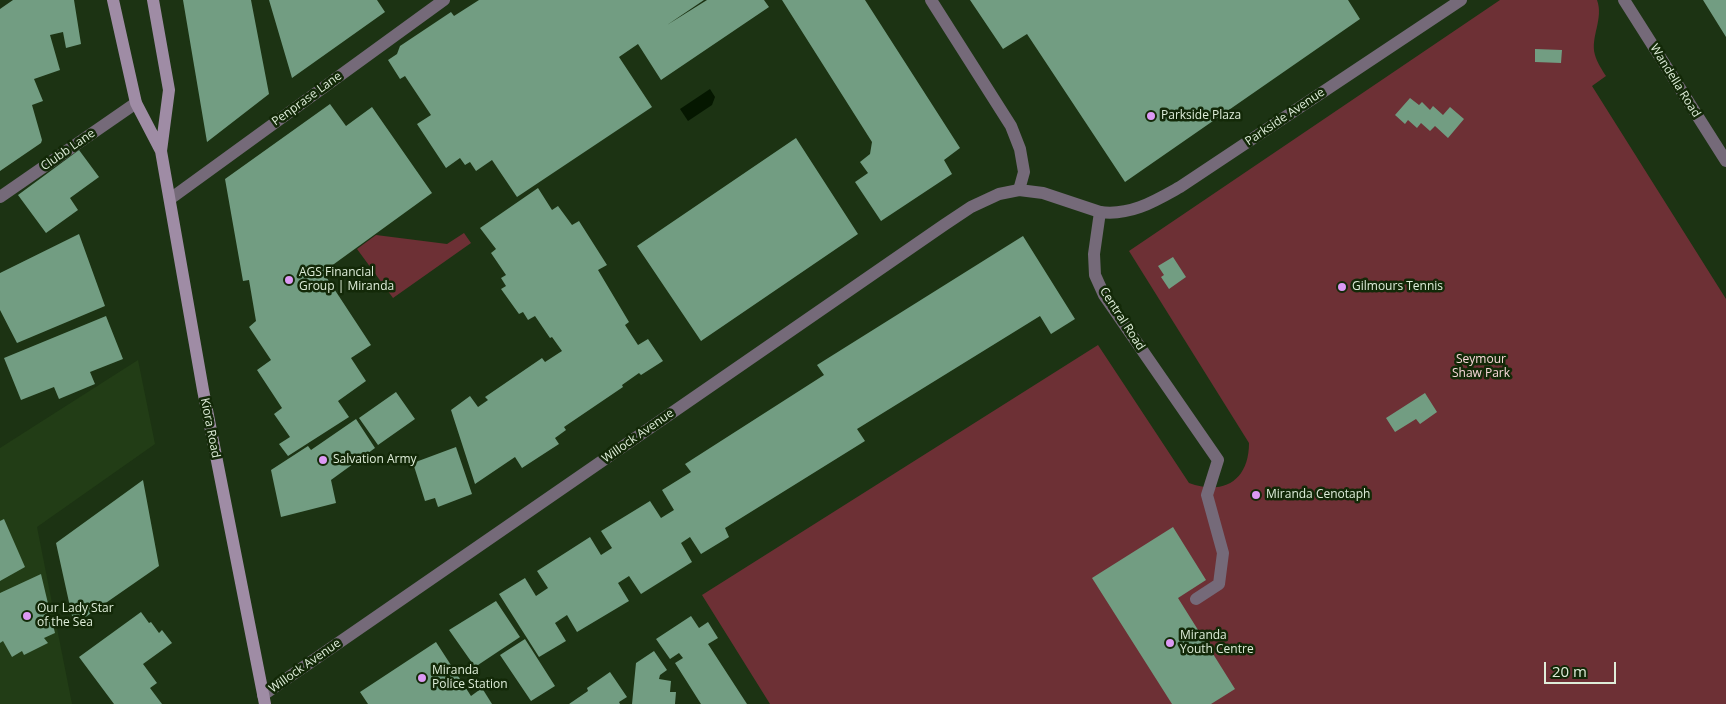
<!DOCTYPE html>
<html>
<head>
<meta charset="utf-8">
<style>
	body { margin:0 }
	#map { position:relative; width:1726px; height:704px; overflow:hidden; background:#1c3313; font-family:"Open Sans",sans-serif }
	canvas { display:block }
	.scale { position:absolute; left:1544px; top:662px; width:72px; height:22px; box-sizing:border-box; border:2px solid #deedd9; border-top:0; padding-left:6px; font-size:15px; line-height:18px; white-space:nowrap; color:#deedd9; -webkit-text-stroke:4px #132908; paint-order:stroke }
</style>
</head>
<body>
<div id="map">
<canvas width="1726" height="704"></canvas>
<div class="scale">20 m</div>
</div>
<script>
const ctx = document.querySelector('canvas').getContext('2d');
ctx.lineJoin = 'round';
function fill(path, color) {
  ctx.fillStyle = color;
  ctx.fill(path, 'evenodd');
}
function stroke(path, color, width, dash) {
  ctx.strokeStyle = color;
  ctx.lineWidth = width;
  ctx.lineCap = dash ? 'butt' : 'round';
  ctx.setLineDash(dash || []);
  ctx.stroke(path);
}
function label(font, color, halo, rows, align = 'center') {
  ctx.font = font + ' "Open Sans",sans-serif';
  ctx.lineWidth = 5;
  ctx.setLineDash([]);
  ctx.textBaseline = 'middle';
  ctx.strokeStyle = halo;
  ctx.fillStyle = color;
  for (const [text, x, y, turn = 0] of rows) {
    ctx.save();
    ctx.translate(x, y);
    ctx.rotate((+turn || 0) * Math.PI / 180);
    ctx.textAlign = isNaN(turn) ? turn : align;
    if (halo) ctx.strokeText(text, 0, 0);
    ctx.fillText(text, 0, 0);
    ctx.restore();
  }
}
fill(new Path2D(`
	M138 360 155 444 37 527 72 704H0V448Z`), '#223d16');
fill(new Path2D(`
	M1500 0H1597C1604 19 1590 37 1595 55 1597 62 1602 70 1606 76L1592 86 1726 299V704H770L702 595 1098 345 1189 483C1224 496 1249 480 1249 443L1129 251Z
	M464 233 471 243 393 298 357 249 376 235 447 244Z`), '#6d3035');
fill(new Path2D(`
	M710 89 715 97 712 105 688 121 680 109Z`), '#051700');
fill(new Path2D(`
	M13 0H74L81 44 66 48 63 32 50 35 60 70 34 79 43 101 32 105 42 140 41 143 0 171V9Z
	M183 0H251L269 94 207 142Z
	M269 0H377L385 12 292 78Z
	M479 0H704L667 25 707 0H764L769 7 661 80 638 44 619 57 652 107 517 197 492 160 476 171 470 162 465 165 460 158 446 168 417 124 431 115 405 76 400 79 388 60 397 54 400 46 451 12 454 16Z
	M782 0H865L960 148 944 160 952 174 881 221 855 182 868 173 860 162 870 154 872 142Z
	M970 0H1348L1360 19 1125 182 1027 34 1003 49Z
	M1703 0H1726V37Z
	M1535 49 1562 50 1561 63 1535 62Z
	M1410 98 1419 105 1422 102 1430 110 1433 106 1443 115 1450 107 1464 119 1448 138 1435 126 1430 131 1421 123 1417 128 1408 120 1405 124 1395 115Z
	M330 104 346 126 372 107 432 193 323 272 371 345 351 358 366 381 338 401 349 417 288 456 279 444 290 437 274 414 282 408 257 370 271 360 249 327 256 321 249 280 243 281 225 179Z
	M796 138 858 234 701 341 637 246Z
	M79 150 99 177 70 198 78 210 46 233 18 195Z
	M538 188 552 210 558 206 572 225 579 221 607 265 598 270 629 322 625 325 638 345 648 339 663 361 641 375 639 373 622 385 623 387 564 427 566 430 555 438 559 444 522 468 515 457 475 484 451 410 470 396 478 407 488 400 485 397 542 358 545 362 562 351 552 337 550 338 535 316 528 320 523 312 519 314 501 289 506 286 501 278 506 275 491 253 496 249 480 228Z
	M79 234 105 306 17 343 0 310V273Z
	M1023 236 1075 319 1051 334 1040 316 857 429 865 441 725 528 729 537 701 554 690 537 681 543 692 562 641 594 629 576 618 583 629 601 577 632 567 615 555 623 566 641 539 657 499 594 525 578 536 596 548 588 537 571 590 537 601 555 612 548 601 531 650 501 661 518 674 510 662 490 691 472 685 464 824 375 817 365Z
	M1173 257 1186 277 1169 289 1161 277 1164 275 1158 266Z
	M106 316 123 359 90 372 95 384 59 399 54 387 21 400 4 358Z
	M396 392 415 419 378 445 359 418Z
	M1425 393 1437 412 1420 424 1416 419 1395 432 1386 418Z
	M356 419 375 448 331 480 336 503 281 517 271 470 308 446 311 450Z
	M456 447 472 494 438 507 435 498 425 501 413 463Z
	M143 480 159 566 74 625 56 543Z
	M4 519 25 567 0 581V521Z
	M1173 527 1206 580 1178 598 1235 689 1211 704H1172L1092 578Z
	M41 574 55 633 44 638 48 643 24 655 22 651 12 657 3 641 0 643V593Z
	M496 601 520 637 475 667 449 630Z
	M141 612 149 623 151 622 159 633 162 630 172 643 143 664 157 683 150 688 162 704H114L79 657Z
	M691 616 699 628 708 622 718 638 708 644 747 704H701L675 663 683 658 679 653 670 659 656 639Z
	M525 639 555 686 531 701 500 655Z
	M436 642 471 696 482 688 492 704H368L360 692Z
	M654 651 667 670 660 675 659 679 671 681 670 692H676L675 704H632L636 663Z
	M610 672 627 697 619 702 620 704H569L588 691 587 688Z`), '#729d82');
stroke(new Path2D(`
	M931 0 1011 126 1020 149 1024 172 1019 190 1043 193 1100 212 1094 254 1095 275 1104 295 1218 460 1207 495 1223 553 1219 584 1196 599
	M0 197 136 103`), '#756a79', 12);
stroke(new Path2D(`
	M170 199 444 0
	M1100 212C1131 216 1155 201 1180 187L1461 0
	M263 695 944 225 971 207 999 194 1019 190`), '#756a79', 12);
stroke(new Path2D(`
	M1624 0 1726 161`), '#756a79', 12);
stroke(new Path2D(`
	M113 0 136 103 161 151
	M153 0 169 90 161 151 203 390 265 704`), '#9f8ca5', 12);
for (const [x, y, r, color] of [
	[1151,116,5,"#dc99f4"],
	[289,280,5,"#dc99f4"],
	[1342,287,5,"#dc99f4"],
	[323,460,5,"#dc99f4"],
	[1256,495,5,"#dc99f4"],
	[27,616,5,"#dc99f4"],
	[1170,643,5,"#dc99f4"],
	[422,678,5,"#dc99f4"]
]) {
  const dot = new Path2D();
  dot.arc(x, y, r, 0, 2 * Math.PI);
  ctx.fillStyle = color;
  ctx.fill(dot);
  stroke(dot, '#132908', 2);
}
label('12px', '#deedd9', '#132908', [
	["Wandella Road",1675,81,58],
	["Penprase Lane",307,99,-36],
	["Parkside Avenue",1285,117,-34],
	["Clubb Lane",68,150,-35],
	["Central Road",1122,319,57],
	["Kiora Road",210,428,79],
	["Willock Avenue",638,436,-35],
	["Willock Avenue",305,666,-35]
]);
label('12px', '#deedd9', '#132908', [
	["Parkside Plaza",1161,116],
	["AGS Financial",299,273],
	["Group | Miranda",299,287],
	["Gilmours Tennis",1352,287],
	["Salvation Army",333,460],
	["Miranda Cenotaph",1266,495],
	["Our Lady Star",37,609],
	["of the Sea",37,623],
	["Miranda",1180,636],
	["Youth Centre",1180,650],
	["Miranda",432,671],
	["Police Station",432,685]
], 'left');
label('12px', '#fadadb', '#132908', [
	["Seymour",1481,360],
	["Shaw Park",1481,374]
]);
</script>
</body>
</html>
